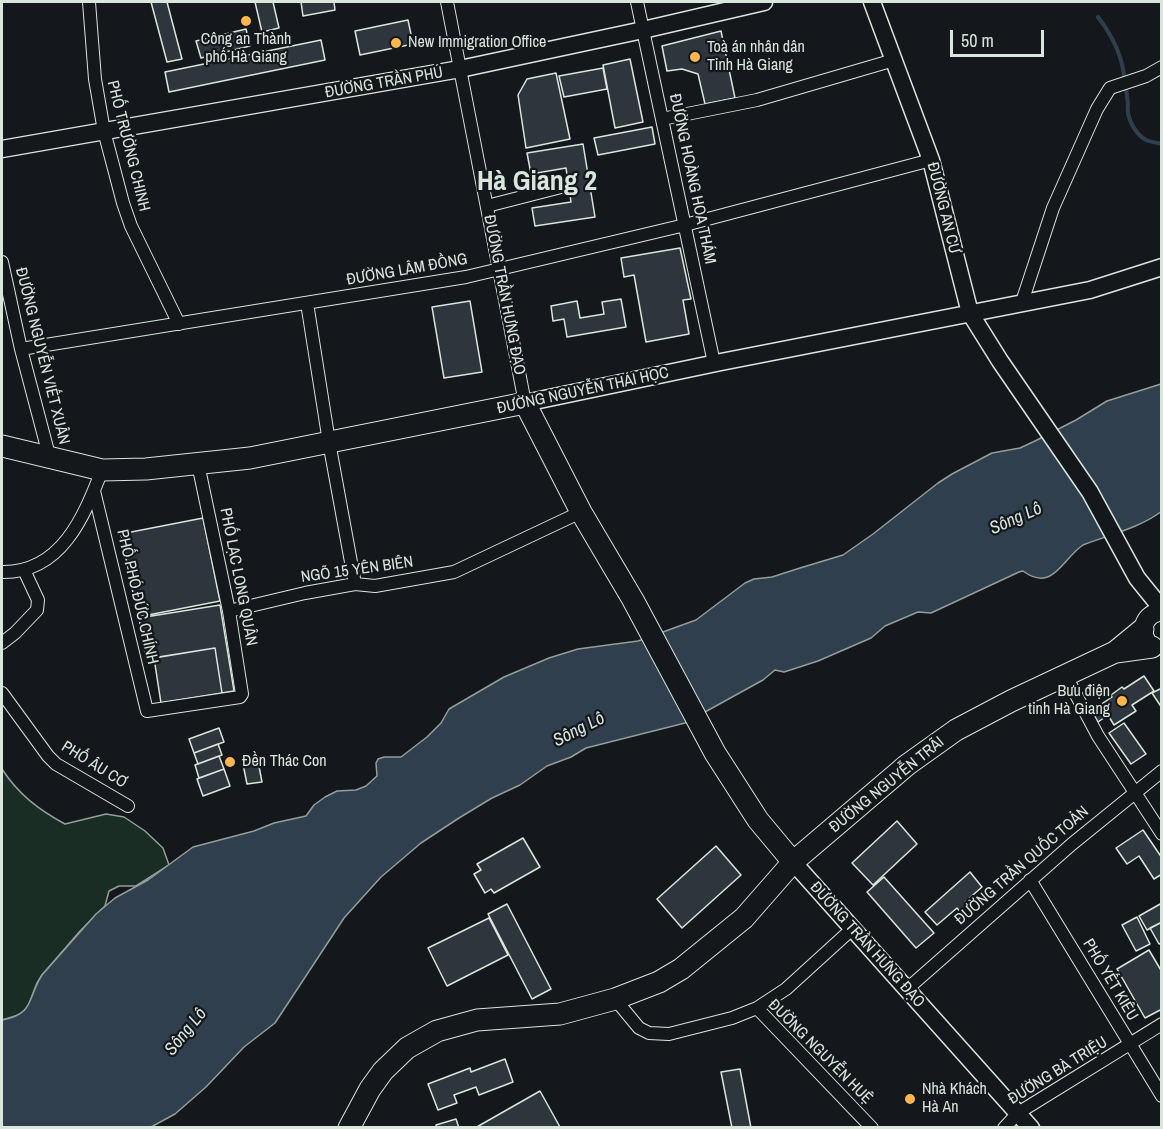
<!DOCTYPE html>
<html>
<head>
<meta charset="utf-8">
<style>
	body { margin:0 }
	#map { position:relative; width:1163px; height:1129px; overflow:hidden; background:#14181c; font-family:"Archivo Narrow",sans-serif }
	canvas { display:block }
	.frame { position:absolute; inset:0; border:3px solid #d8e6dc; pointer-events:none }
	.scale { position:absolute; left:950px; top:30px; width:94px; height:27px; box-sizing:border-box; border:3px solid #d8e6dc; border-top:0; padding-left:8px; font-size:18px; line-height:21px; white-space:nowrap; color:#d8e6dc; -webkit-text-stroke:4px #14181c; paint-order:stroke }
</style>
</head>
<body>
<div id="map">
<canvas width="1163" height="1129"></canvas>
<div class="frame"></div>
<div class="scale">50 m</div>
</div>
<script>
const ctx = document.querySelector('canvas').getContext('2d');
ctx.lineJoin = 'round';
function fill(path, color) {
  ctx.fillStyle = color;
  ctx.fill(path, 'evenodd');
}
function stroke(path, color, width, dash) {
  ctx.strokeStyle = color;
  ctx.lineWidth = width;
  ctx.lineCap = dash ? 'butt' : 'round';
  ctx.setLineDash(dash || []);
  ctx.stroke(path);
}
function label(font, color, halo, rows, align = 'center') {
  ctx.font = font + ' "Archivo Narrow",sans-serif';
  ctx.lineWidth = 4.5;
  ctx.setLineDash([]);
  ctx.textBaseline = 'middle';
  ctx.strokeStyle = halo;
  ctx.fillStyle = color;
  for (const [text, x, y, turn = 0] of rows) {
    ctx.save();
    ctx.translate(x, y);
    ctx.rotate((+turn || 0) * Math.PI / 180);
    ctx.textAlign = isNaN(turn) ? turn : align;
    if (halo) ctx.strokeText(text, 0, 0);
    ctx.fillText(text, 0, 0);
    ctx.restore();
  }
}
const green = new Path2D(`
	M2 769C18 794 39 810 65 824L106 814 124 817 145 831 163 848 169 865 136 886H119L109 891 105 906 80 931 42 975 37 983 27 1009 19 1015 2 1020Z`);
fill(green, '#1a2d24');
stroke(green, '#939e99', 1.5);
const water = new Path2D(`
	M1161 384 1162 511C1140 528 1108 535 1083 545 1062 559 1053 593 1023 571L1019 572 931 613 918 612 885 626 871 638 818 661 784 672 775 670 763 680 685 723 586 748 571 757 547 766 520 785 492 798 459 818 421 843 381 877 344 918 275 1023 244 1047 206 1087 175 1114 151 1127H2V1020C35 1014 27 998 42 975L96 914 115 898 148 880 193 847 254 831 274 823 306 816 314 805 325 797 337 791 356 790 366 786 377 776 376 763 378 759 384 757H401L427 737 441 723 449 709 504 677 549 658 578 649 638 641 696 620 745 583 754 579 772 577 800 568 843 555 873 534 938 483 952 474 992 453 1020 448 1035 441 1076 420 1107 401Z`);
fill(water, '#2f3f4d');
stroke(water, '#939e99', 1.5);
stroke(new Path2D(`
	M1098 17C1122 48 1124 68 1128 105 1126 117 1135 134 1146 140 1151 142 1157 143 1162 144`), '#2f3f4d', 4);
const building = new Path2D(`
	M151 2H167L182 59 167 62Z
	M255 2H273L279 28 262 32Z
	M301 2H334L335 10 303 16Z
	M408 20 413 44 360 55 355 31Z
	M246 29 250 46 201 58 196 41Z
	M721 31 735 98 705 104 698 74 682 69 667 71 662 46Z
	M321 40 325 60 169 92 165 72Z
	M630 59 643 122 615 128 603 65Z
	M603 68 607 89 564 97 559 76Z
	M556 73 570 139 526 148 518 95 527 79Z
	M652 127 655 144 598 155 594 138Z
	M583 144 595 217 535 226 532 208 571 202 566 168 531 174 527 153Z
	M680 248 691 299 683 300 689 334 646 342 634 275 624 277 621 258Z
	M621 299 626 327 567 337 564 319 553 321 551 306 577 301 580 318 604 314 602 302Z
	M470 301 482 372 444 378 432 307Z
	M203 518 220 601 138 617 121 534Z
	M220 605 234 691 222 693 215 648 146 659 139 618Z
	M215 648 222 693 161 703 154 658Z
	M1144 676 1154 691 1132 705 1136 711 1114 725 1108 715 1098 722 1091 711 1112 697 1111 695 1122 687 1124 689Z
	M1162 688V708L1152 693Z
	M1124 723 1146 754 1131 764 1109 733Z
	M219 728 224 742 194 753 189 739Z
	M218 744 222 755 198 764 194 753Z
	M219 756 224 769 199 778 195 765Z
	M257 756 262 782 247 784 242 759Z
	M224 769 230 786 203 796 197 779Z
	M897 821 917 844 873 885 852 863Z
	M1143 830 1162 858V874L1154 879 1139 856 1127 864 1116 848Z
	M523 838 540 867 494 893 491 889 485 893 474 874 481 870 477 864Z
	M716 846 741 875 682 928 657 899Z
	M970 872 982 887 965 902 969 907 962 914 957 908 937 925 925 912Z
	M884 877 934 933 916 948 867 892Z
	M1162 903V922L1147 930 1139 916Z
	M507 904 551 989 532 999 488 914Z
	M1137 917 1150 944 1136 951 1122 925Z
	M489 918 508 955 447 986 428 948Z
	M1162 922V943L1159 944 1150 928Z
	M1149 950 1162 972V1009L1145 1018 1117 969Z
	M505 1059 513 1082 479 1095 476 1087 454 1095 457 1103 438 1110 428 1084 470 1068 471 1072Z
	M740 1069 751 1128H732L721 1072Z
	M540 1091 560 1127 475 1128Z
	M456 1119 459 1128H437L436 1125Z`);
fill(building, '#2c363c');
stroke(building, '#d8e6dc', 1.5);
const street = new Path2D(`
	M89 2 95 79 104 131 123 203 131 226 179 324
	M447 2 525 403
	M637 2 714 363
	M662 119 757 100 894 60
	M487 206 565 186
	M2 262 21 349 50 459
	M1022 302 1053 208 1097 109 1110 88 1146 76 1162 67
	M307 303 329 442 355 584
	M21 349 466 277 685 225 931 160
	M94 491 147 711 240 697 242 694 229 611 198 464
	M2 572C61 573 84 517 102 470
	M229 611 305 593 355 584 375 586 454 572 581 512
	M2 643 15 633 37 610 38 600 24 570
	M1065 674 1098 736 1162 834
	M2 693 48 756 56 764 128 806
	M1030 880 1162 1096
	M906 990 1072 844 1162 771
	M615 999 639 1028 649 1033 669 1034 732 1018 757 1008 786 989 852 929
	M757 1008 872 1128
	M1004 1128 1018 1113 1162 1024`);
const secondary = new Path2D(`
	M872 2 931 160 970 313 1000 361 1090 492 1137 578 1162 609
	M2 149 460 69 643 30 764 2
	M525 403 721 362 1090 290 1162 267
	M793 862 1031 1128`);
const primary = new Path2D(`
	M1147 642C1139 628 1145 614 1162 611`);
const highway = new Path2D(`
	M2 446 102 470 146 469 250 458 525 403 581 512 633 600 715 753 758 820 793 862
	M1116 652 1152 647
	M349 1128 370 1089 383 1071 407 1048 437 1031 477 1020 560 1014 615 999 659 982 681 969 744 918 793 862 907 765 956 730 1011 701 1115 652 1143 629`);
stroke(street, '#d8e6dc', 14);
stroke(secondary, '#d8e6dc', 19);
stroke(primary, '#d8e6dc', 20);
stroke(highway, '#d8e6dc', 23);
stroke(street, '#14181c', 12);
stroke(secondary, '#14181c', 16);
stroke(primary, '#14181c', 18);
stroke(highway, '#14181c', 21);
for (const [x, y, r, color] of [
	[246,21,6,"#ffb74d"],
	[396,43,6,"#ffb74d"],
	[695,57,6,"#ffb74d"],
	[1122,701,6,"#ffb74d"],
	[230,762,6,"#ffb74d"],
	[910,1099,6,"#ffb74d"]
]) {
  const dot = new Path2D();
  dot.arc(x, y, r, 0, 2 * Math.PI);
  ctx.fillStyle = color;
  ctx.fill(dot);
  stroke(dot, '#14181c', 2);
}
label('16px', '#d8e6dc', '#14181c', [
	["Công an Thành",246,40,"center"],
	["phố Hà Giang",246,58,"center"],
	["New Immigration Office",408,43],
	["Toà án nhân dân",707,48],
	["Tỉnh Hà Giang",707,66],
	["Bưu điện",1110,692,"right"],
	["tỉnh Hà Giang",1110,710,"right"],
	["Đền Thác Con",242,762],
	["Nhà Khách",922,1090],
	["Hà An",922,1108]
], 'left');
label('16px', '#d8e6dc', '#14181c', [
	["ĐƯỜNG TRẦN PHÚ",384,83,-10],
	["PHỐ TRƯỜNG CHINH",128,146,76],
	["ĐƯỜNG HOÀNG HOA THÁM",692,179,78],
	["ĐƯỜNG AN CƯ",943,208,76],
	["ĐƯỜNG LÂM ĐỒNG",407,270,-10],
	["ĐƯỜNG TRẦN HƯNG ĐẠO",504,295,79],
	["ĐƯỜNG NGUYỄN VIẾT XUÂN",42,356,76],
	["ĐƯỜNG NGUYỄN THÁI HỌC",583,391,-12],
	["NGÕ 15 YÊN BIÊN",357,570,-8],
	["PHỐ LẠC LONG QUÂN",238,577,79],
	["PHỐ PHÓ ĐỨC CHÍNH",137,597,77],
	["PHỐ ÂU CƠ",94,765,32],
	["ĐƯỜNG NGUYỄN TRÃI",887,785,-39],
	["ĐƯỜNG TRẦN QUỐC TOẢN",1022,866,-41],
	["ĐƯỜNG TRẦN HƯNG ĐẠO",867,945,48],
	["PHỐ YẾT KIÊU",1110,980,59],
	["ĐƯỜNG NGUYỄN HUỆ",820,1052,45],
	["ĐƯỜNG BÀ TRIỆU",1058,1071,-32]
]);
label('italic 18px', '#d8e6dc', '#14181c', [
	["Sông Lô",1016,519,-24],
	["Sông Lô",579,730,-27],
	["Sông Lô",186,1032,-51]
]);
label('bold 28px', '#d8e6dc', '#14181c', [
	["Hà Giang 2",537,182]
]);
</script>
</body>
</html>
